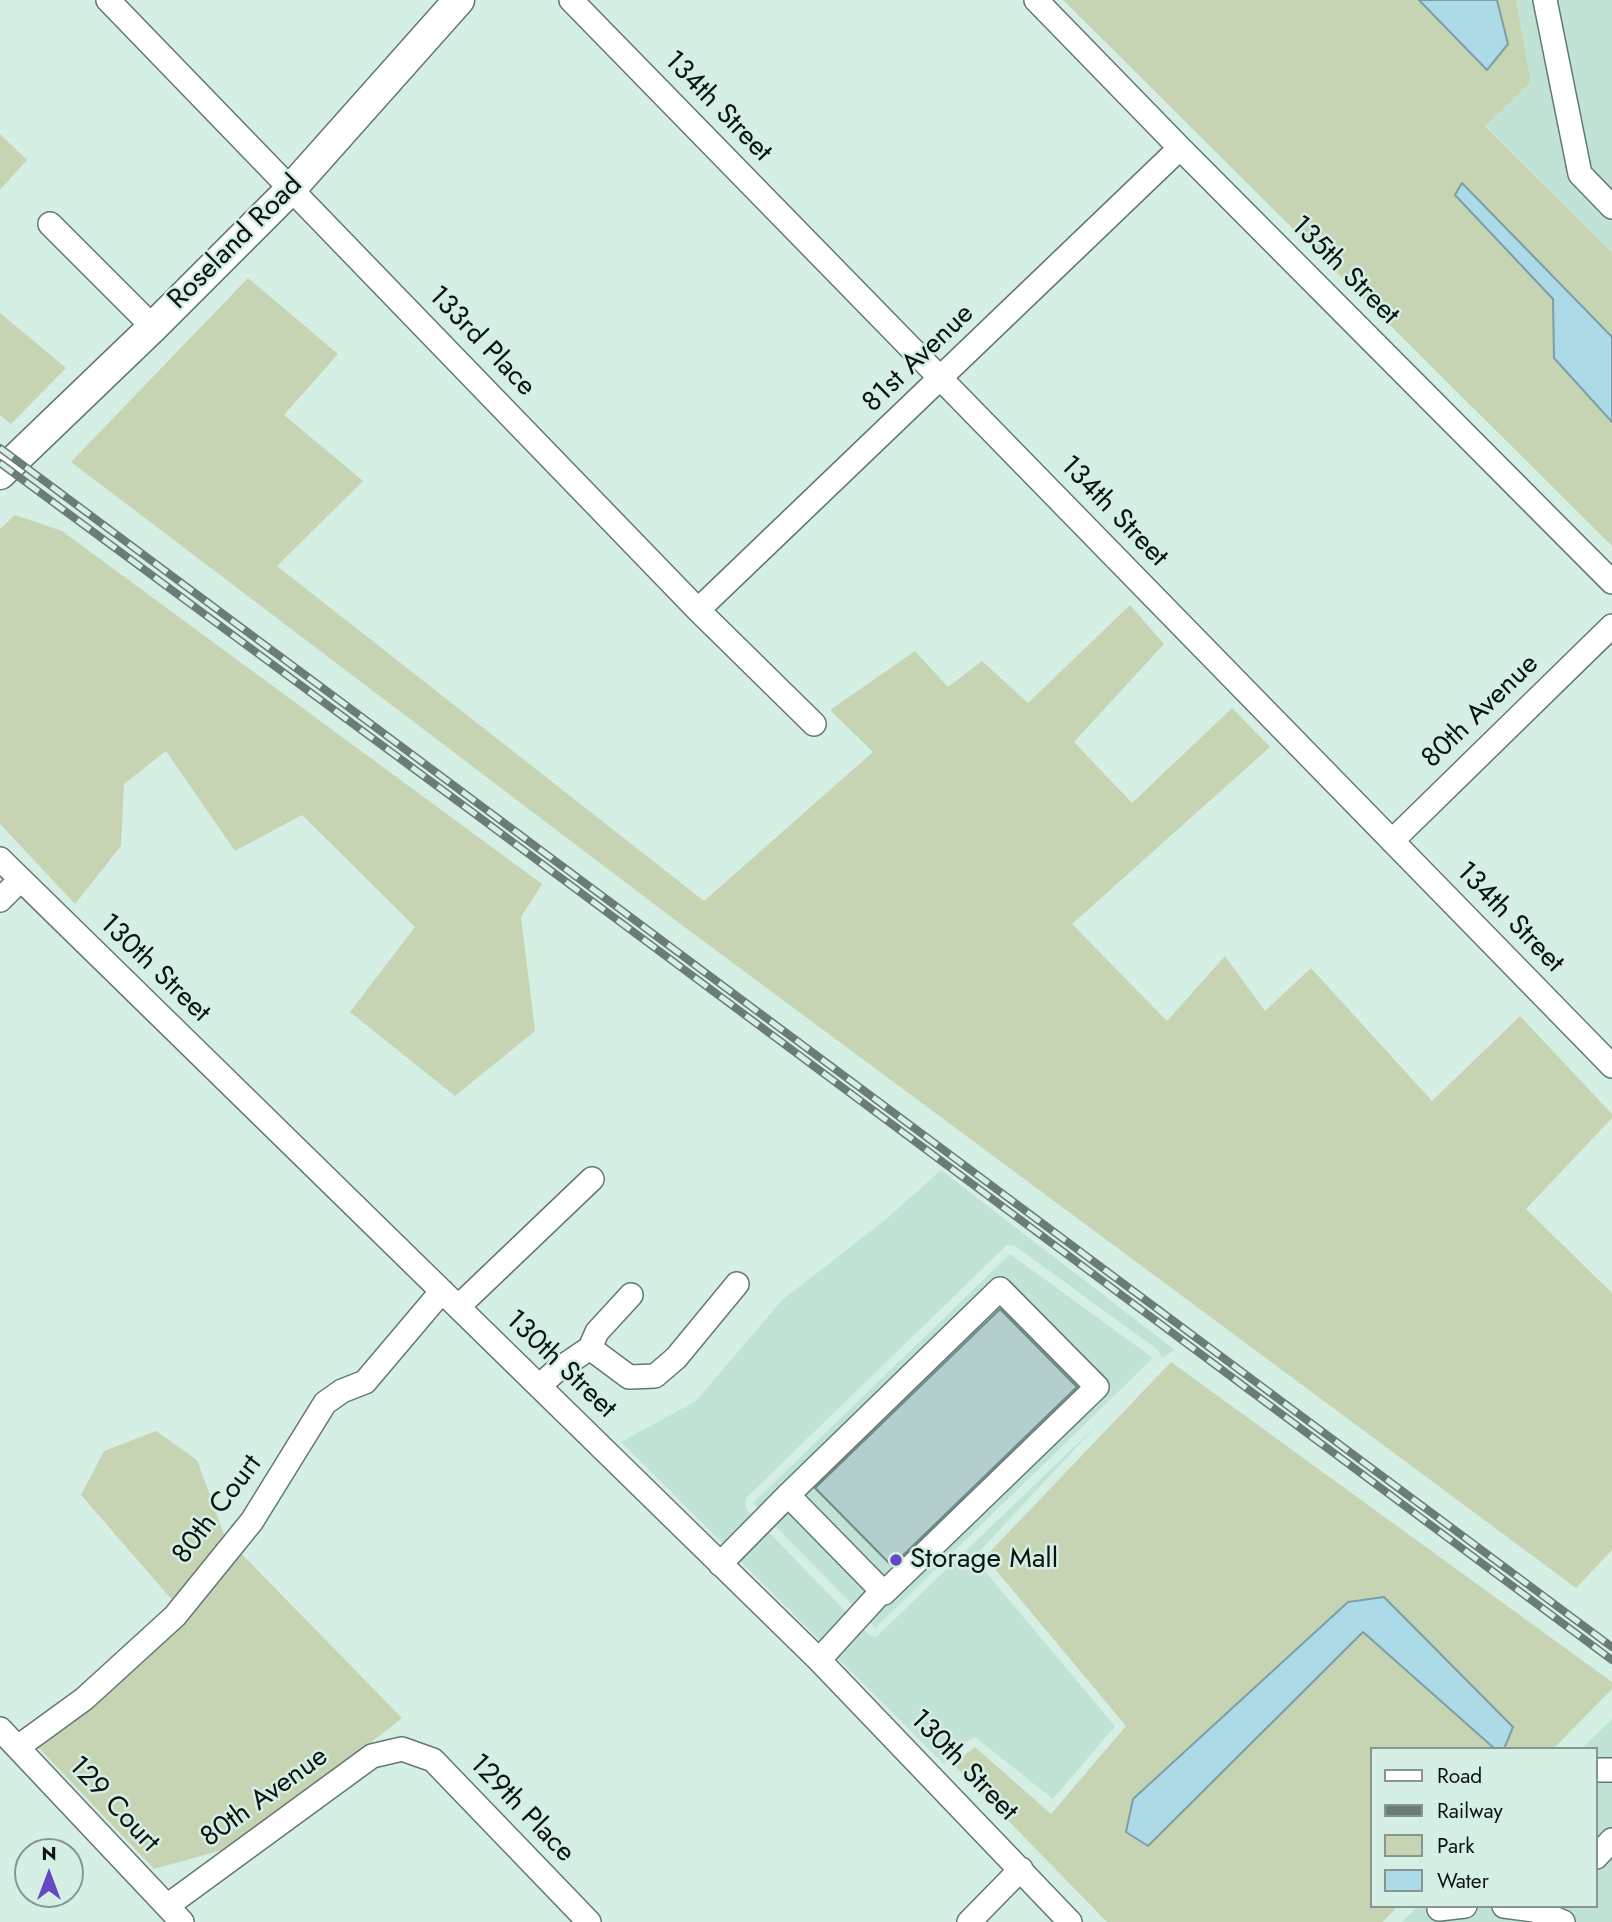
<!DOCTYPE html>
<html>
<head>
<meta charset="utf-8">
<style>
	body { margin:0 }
	#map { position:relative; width:1612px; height:1922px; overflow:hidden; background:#d6efe5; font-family:Jost,sans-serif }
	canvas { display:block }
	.legend { position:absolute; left:1370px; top:1747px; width:228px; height:161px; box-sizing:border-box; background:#d6efe5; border:2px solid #859790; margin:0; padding:9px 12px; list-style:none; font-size:21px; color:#0b1411 }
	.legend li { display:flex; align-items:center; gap:14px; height:35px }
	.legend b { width:35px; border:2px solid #859790 }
	.north { position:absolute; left:14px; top:1838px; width:70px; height:70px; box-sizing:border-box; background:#d6efe5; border:2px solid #859790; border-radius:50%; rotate:0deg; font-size:19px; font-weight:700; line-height:28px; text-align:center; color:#0b1411 }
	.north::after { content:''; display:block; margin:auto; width:24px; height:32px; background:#634ac3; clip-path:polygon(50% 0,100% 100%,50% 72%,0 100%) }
</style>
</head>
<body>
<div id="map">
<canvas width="1612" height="1922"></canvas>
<ul class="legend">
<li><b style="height:9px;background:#fff"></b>Road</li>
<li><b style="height:9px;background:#6b7c76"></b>Railway</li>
<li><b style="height:19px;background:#c7d4b3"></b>Park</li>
<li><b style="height:19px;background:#acdae7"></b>Water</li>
</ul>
<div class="north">N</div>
</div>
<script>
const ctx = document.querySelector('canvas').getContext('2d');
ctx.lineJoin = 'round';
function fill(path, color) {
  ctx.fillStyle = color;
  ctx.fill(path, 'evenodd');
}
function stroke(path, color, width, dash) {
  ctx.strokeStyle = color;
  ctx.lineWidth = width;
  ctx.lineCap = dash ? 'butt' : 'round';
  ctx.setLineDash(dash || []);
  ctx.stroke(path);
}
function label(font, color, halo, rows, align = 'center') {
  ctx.font = font + ' Jost,sans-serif';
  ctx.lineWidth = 5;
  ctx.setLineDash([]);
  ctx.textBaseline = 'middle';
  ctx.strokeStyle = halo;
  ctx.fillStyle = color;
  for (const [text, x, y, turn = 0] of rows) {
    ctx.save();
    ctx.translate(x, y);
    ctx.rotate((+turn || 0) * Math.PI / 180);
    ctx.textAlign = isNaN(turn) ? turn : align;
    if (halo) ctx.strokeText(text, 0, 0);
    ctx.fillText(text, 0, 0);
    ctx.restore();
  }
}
fill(new Path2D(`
	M1516 0H1612V253L1485 125 1531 82Z
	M941 1170 1175 1350 1162 1358 1158 1350 1015 1246 1007 1245 746 1498 745 1505 747 1510 869 1635 876 1637 1100 1422 976 1555 978 1563 1115 1726 1053 1799 975 1737 970 1739 948 1756 945 1765 621 1442 696 1401 782 1300 885 1220Z
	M1010 1254 1153 1358 875 1628 753 1503Z
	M1612 1719V1922H1402L1418 1906H1596V1749H1581Z`), '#c1e3d6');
fill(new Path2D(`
	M1063 0H1516L1531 82 1485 126 1612 253V546Z
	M0 134 27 160 0 190Z
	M248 278 338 354 284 415 363 481 277 566 704 901 873 752 830 710 915 651 948 687 982 661 1028 703 1130 605 1164 644 1074 742 1132 803 1232 708 1270 747 1072 924 1167 1021 1225 956 1265 1011 1311 968 1432 1101 1520 1016 1612 1114V1118L1526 1209 1612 1293V1550L1576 1588 679 923 71 462Z
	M0 313 66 368 11 424 0 415Z
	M15 515 62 531 542 884 521 917 535 1031 455 1096 350 1012 415 927 302 815 235 851 166 751 124 784 121 846 75 904 0 824V529Z
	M1171 1362 1612 1682V1689L1553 1749H1372V1906H1398L1383 1922H1107L953 1764 975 1747 1051 1814 1126 1726 985 1557Z
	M156 1431 197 1460 225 1537 402 1718 240 1845 154 1869 39 1748 173 1601 81 1495 104 1451Z`), '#c7d4b3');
const water = new Path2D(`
	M1419 0H1497L1508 44 1487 70Z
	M1462 183 1612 337V422L1554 358 1553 299 1455 195Z
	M1384 1597 1513 1727 1504 1749H1495L1363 1632 1148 1846 1126 1832 1133 1799 1348 1602Z`);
fill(water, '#acdae7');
stroke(water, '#7c9fa7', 2);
const building = new Path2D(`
	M1000 1309 1077 1387 892 1566 815 1488Z`);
fill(building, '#b3cecd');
stroke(building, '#6f8888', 2);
const minor = new Path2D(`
	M108 0 698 610 814 724
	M571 0 1612 1066
	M1036 0 1180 148 1612 582
	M1545 0 1580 174 1612 207
	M50 224 153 327
	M698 610 1180 148
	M1392 841 1612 626
	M0 859 819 1660 1070 1922
	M0 900 20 880
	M458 1307 592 1179
	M590 1348 597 1332 631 1295
	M539 1386 556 1371 590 1348 629 1377 655 1376 676 1358 737 1284
	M720 1564 788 1495 1000 1289 1097 1387 884 1593 788 1495
	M819 1660 882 1591
	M0 1729 182 1922
	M18 1747 84 1699 175 1616 252 1521 325 1403 342 1391 365 1382 442 1291
	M1596 1770H1612
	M1596 1857 1612 1840
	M167 1906 372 1756 402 1749 433 1760 589 1922
	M1504 1906 1534 1910 1563 1922
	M1439 1909 1465 1906
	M969 1922 1021 1869`);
const major = new Path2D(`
	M0 474 153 327 290 190 459 0`);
stroke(minor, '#627971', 26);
stroke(major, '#627971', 33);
stroke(minor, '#fff', 23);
stroke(major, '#fff', 30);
const rail = new Path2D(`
	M0 448 1612 1647
	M0 463 479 817 1612 1660`);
stroke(rail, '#6b7c76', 8);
stroke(rail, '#d6efe5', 5, [16]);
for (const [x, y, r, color] of [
	[896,1560,7,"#634ac3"]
]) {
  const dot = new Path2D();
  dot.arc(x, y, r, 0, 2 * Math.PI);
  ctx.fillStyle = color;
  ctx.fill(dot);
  stroke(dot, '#d6efe5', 2.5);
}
label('28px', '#0b1411', '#d6efe5', [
	["134th Street",717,107,46],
	["Roseland Road",236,243,-45],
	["135th Street",1344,271,45],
	["133rd Place",481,342,46],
	["81st Avenue",919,359,-44],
	["134th Street",1113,512,46],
	["80th Avenue",1481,712,-44],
	["134th Street",1509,918,46],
	["130th Street",154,969,44],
	["130th Street",560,1365,44],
	["80th Court",218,1510,-53],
	["130th Street",963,1766,46],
	["80th Avenue",265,1798,-36],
	["129 Court",113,1805,47],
	["129th Place",521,1809,46]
]);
label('28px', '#0b1411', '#d6efe5', [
	["Storage Mall",910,1560]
], 'left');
</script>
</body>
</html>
